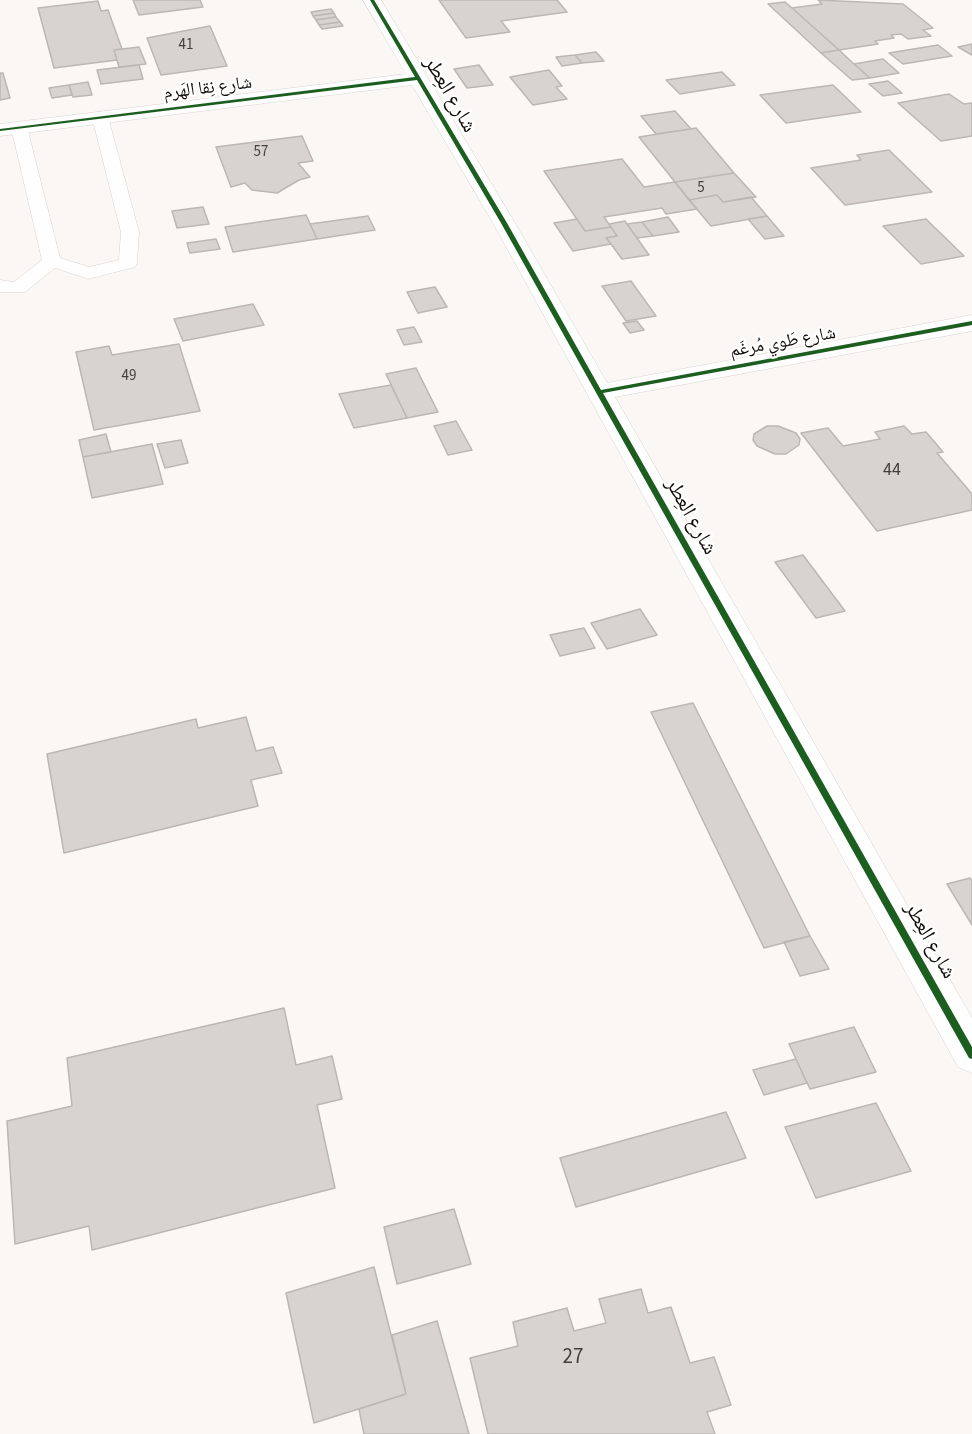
<!DOCTYPE html>
<html>
<head>
<meta charset="utf-8">
<style>
	body { margin:0 }
	canvas { display:block; background:#faf7f5 }
</style>
</head>
<body>
<canvas width="972" height="1434"></canvas>
<script>
const ctx = document.querySelector('canvas').getContext('2d');
ctx.lineJoin = 'round';
function fill(path, color) {
  ctx.fillStyle = color;
  ctx.fill(path, 'evenodd');
}
function stroke(path, color, width, dash) {
  ctx.strokeStyle = color;
  ctx.lineWidth = width;
  ctx.lineCap = dash ? 'butt' : 'round';
  ctx.setLineDash(dash || []);
  ctx.stroke(path);
}
function label(font, color, halo, rows, align = 'center') {
  ctx.font = font + ' "Source Sans 3","Noto Naskh Arabic",sans-serif';
  ctx.lineWidth = 4.5;
  ctx.setLineDash([]);
  ctx.textBaseline = 'middle';
  ctx.strokeStyle = halo;
  ctx.fillStyle = color;
  for (const [text, x, y, turn = 0] of rows) {
    ctx.save();
    ctx.translate(x, y);
    ctx.rotate((+turn || 0) * Math.PI / 180);
    ctx.textAlign = isNaN(turn) ? turn : align;
    if (halo) ctx.strokeText(text, 0, 0);
    ctx.fillText(text, 0, 0);
    ctx.restore();
  }
}
const building = new Path2D(`
	M133 0H200L203 7 139 15Z
	M439 0H557L567 12 501 21 510 32 466 38Z
	M818 0 903 4 933 28 923 30 931 36 908 39 901 34 891 35 894 38 875 41 878 44 839 50 792 8 822 4Z
	M98 1 101 11 108 10 122 49 114 50 117 60 54 68 38 8Z
	M785 2 792 8 839 50 821 53 768 4Z
	M331 9 334 13 313 16 311 12Z
	M334 13 336 17 316 20 313 16Z
	M336 17 340 22 319 25 316 20Z
	M340 22 343 26 322 29 319 25Z
	M210 26 227 66 161 75 147 38Z
	M972 44V55L958 47Z
	M938 45 952 56 903 64 889 53Z
	M139 47 146 64 119 67 114 50Z
	M839 50 854 64 870 78 852 80 821 53Z
	M596 52 604 61 582 63 575 55Z
	M575 55 582 63 562 66 556 57Z
	M883 59 899 73 870 78 854 64Z
	M139 65 143 79 101 84 97 70Z
	M479 65 493 85 467 88 454 69Z
	M549 70 562 86 556 87 567 99 533 105 510 77Z
	M722 72 735 85 680 94 666 80Z
	M0 73H3L10 98 0 100Z
	M888 81 902 93 883 96 869 84Z
	M88 82 92 95 73 97 69 85Z
	M69 85 72 95 52 98 49 88Z
	M833 85 861 112 786 123 760 95Z
	M949 94 964 104 972 103V136L941 141 898 103Z
	M675 111 691 129 656 134 641 116Z
	M696 128 734 173 675 182 639 137Z
	M302 136 313 161 298 163 310 177 299 180 277 193 252 190 245 183 231 187 216 147Z
	M889 150 932 192 845 205 811 168 861 160 857 155Z
	M622 159 644 187 675 182 697 209 666 214 662 208 604 217 611 227 585 231 544 171Z
	M734 173 756 197 723 202 717 195 689 200 675 182Z
	M717 195 723 202 751 197 767 216 711 226 689 200Z
	M203 207 209 224 177 228 172 211Z
	M306 215 317 239 233 252 225 227Z
	M368 216 375 230 317 239 310 224Z
	M767 216 784 236 765 239 748 219Z
	M668 217 679 232 653 236 642 222Z
	M577 219 585 231 611 227 617 236 606 238 611 244 573 251 554 223Z
	M926 219 964 256 921 264 883 226Z
	M625 221 627 224 649 255 622 259 611 244 606 238 617 236 609 224Z
	M642 222 653 236 637 238 627 224Z
	M216 239 220 249 190 253 187 243Z
	M631 281 656 316 626 321 602 286Z
	M435 287 447 307 418 313 407 292Z
	M253 304 264 325 183 341 174 319Z
	M637 321 644 330 630 333 623 323Z
	M414 327 422 342 404 345 397 330Z
	M179 344 200 411 94 430 76 352 109 346 112 355Z
	M416 368 438 412 407 418 386 374Z
	M391 385 407 418 354 428 339 394Z
	M456 421 472 450 448 455 434 426Z
	M767 426H778L796 433 800 439 799 445 786 454H775L757 446 753 440 754 434Z
	M904 426 912 434 926 432 943 452 937 453 972 494V510L877 531 801 433 828 428 843 446 880 439 875 432Z
	M106 434 111 452 83 457 79 440Z
	M181 440 188 463 165 468 157 444Z
	M152 444 163 484 92 498 83 457Z
	M803 555 845 611 816 618 775 562Z
	M640 609 657 635 607 649 591 623Z
	M584 628 595 648 560 656 550 635Z
	M693 703 810 936 764 948 651 712Z
	M246 717 256 751 273 747 282 773 251 780 258 806 64 853 47 754 196 719 198 728Z
	M970 878 972 881V925L947 884Z
	M810 936 829 969 800 976 784 942Z
	M284 1008 296 1065 332 1056 342 1099 317 1105 335 1188 92 1250 89 1226 15 1244 7 1121 72 1106 67 1058Z
	M854 1027 876 1072 810 1089 789 1044Z
	M796 1059 807 1083 764 1095 753 1070Z
	M876 1103 911 1171 816 1198 785 1127Z
	M726 1112 746 1158 576 1207 560 1158Z
	M454 1209 471 1264 397 1284 384 1227Z
	M374 1267 406 1394 314 1423 286 1293Z
	M641 1289 648 1313 671 1307 690 1363 714 1357 731 1405 707 1412 715 1434H488L470 1358 518 1346 513 1322 567 1308 574 1331 606 1323 599 1299Z
	M437 1321 469 1434H364L359 1409 406 1394 392 1335Z`);
fill(building, '#d8d3d1');
stroke(building, '#bcb7b5', 1.5);
const service = new Path2D(`
	M100 112 108 117 139 232 137 263 135 267 88 279 55 268 25 292H0V280L14 282 42 260 11 127 13 124 19 122 27 127 60 258 89 267 119 260 121 232 92 117Z`);
const minor = new Path2D(`
	M363 0H381L515 223 607 383 972 315V331L615 397 972 1018V1073L958 1067 493 223 412 85 0 136V124L406 74Z`);
stroke(service, '#d8d3d0', 1);
stroke(minor, '#d8d3d0', 1);
fill(service, '#fefefe');
fill(minor, '#fefefe');
fill(new Path2D(`
	M370 0H374L507 223 601 390 972 321V325L603 393 972 1047V1059L969 1058 501 223 417 80 0 131V129L415 77Z`), '#1b5e20');
label('15px', '#443e3c', null, [
	["41",186,46],
	["57",261,153],
	["5",701,189],
	["49",129,377]
]);
label('18px', '#130d0a', '#fff', [
	["شارع نِقا الهَرم",208,89,-7],
	["شارع طَوي مُرغَم",783,343,-10]
]);
label('18px', '#443e3c', null, [
	["44",892,471]
]);
label('21px', '#130d0a', '#fff', [
	["شارع العِطر",449,95,60],
	["شارع العِطر",690,517,61],
	["شارع العِطر",929,941,61]
]);
label('21px', '#443e3c', null, [
	["27",573,1358]
]);
</script>
</body>
</html>
